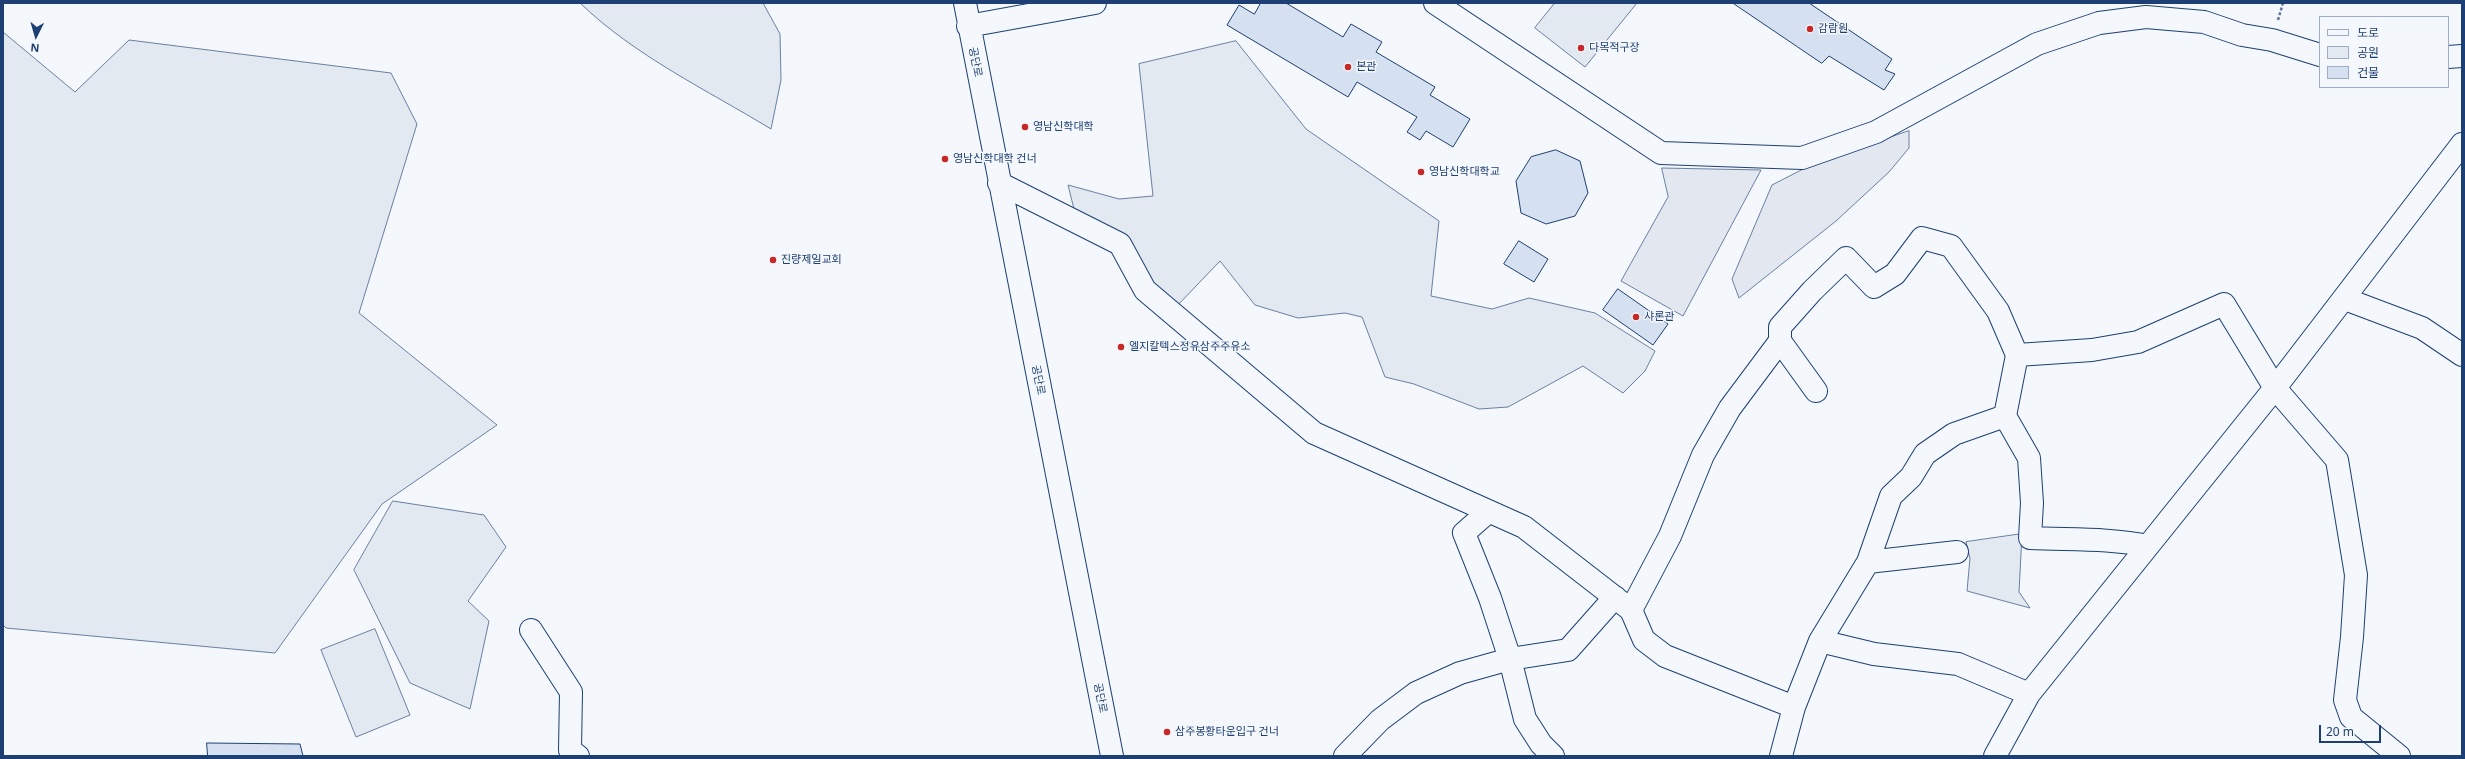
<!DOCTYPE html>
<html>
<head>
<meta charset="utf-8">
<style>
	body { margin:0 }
	#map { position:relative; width:2465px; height:759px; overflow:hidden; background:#f4f7fb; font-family:"Noto Sans","Noto Sans KR",sans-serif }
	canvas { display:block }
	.frame { position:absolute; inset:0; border:4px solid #1d3f73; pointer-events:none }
	.legend { position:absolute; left:2319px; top:16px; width:130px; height:72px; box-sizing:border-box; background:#f4f7fb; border:1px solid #9eadc5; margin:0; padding:5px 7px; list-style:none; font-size:12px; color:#1d3f73 }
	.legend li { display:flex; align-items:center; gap:8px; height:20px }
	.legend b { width:20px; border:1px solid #9eadc5 }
	.north { position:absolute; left:16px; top:16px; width:40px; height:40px; -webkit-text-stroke:3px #f4f7fb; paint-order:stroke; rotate:185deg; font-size:11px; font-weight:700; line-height:16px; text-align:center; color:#1d3f73 }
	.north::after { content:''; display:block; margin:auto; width:14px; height:18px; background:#1d3f73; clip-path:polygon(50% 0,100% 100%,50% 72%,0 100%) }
	.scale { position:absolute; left:2319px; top:725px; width:62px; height:18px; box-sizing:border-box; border:2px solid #1d3f73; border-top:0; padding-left:5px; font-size:12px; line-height:14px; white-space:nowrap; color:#1d3f73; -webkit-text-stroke:3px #f4f7fb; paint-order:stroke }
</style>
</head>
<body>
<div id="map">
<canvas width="2465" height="759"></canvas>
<div class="frame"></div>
<ul class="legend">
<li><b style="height:5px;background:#f4f7fb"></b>도로</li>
<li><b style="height:11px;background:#e3e9f0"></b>공원</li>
<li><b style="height:11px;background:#d5e0f0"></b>건물</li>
</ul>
<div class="north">N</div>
<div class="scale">20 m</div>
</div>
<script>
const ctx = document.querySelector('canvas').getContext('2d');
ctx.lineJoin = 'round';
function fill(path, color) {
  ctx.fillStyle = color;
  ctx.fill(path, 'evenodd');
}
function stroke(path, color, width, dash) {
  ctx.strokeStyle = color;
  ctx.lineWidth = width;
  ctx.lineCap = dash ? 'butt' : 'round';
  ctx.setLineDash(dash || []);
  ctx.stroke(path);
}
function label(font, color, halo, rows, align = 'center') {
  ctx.font = font + ' "Noto Sans","Noto Sans KR",sans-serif';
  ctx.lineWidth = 3;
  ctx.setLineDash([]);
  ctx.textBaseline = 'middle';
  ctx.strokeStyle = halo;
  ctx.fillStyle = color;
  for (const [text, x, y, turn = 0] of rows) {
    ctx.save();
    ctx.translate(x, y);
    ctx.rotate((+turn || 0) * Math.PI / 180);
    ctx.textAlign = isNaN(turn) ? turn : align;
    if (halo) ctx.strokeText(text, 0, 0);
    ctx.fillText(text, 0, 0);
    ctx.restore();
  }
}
const green = new Path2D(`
	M580 3H763L780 34 781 80 771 129C707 90 635 56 580 3Z
	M1555 3H1637L1585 67 1535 28Z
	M3 32 75 92 129 40 391 73 417 124 359 313 497 425 382 504 275 653 6 628 3 625Z
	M1236 41 1306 129 1439 221 1431 296 1492 309 1529 298 1595 313 1655 351 1645 371 1623 393 1583 366 1508 407 1479 409 1414 384 1385 377 1362 317 1345 313 1298 318 1255 305 1220 261 1176 307 1075 213 1068 185 1119 199 1153 196 1139 64Z
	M393 501 484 515 506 547 468 601 489 621 470 709 410 683 354 570Z
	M2022 534 2019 592 2030 608 1967 591 1970 558 1966 542Z
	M375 629 410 715 356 737 321 650Z`);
fill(green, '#e3e9f0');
stroke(green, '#687fa3', 1);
const parking = new Path2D(`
	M1909 131V148L1889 172 1836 221 1739 298 1732 279 1772 185 1813 164Z
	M1662 168 1761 170 1683 316 1621 281 1668 197Z`);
fill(parking, '#e3e8f0');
stroke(parking, '#687fa3', 1);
const building = new Path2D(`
	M1261 3H1286L1343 37 1351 24 1382 42 1376 52 1435 87 1430 95 1470 119 1453 147 1426 131 1420 140 1407 132 1417 117 1357 82 1348 97 1227 25 1239 5 1254 14Z
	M1733 3H1809L1892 59 1885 70 1895 74 1884 90 1829 56 1822 63Z
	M1556 150 1580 161 1588 193 1575 216 1546 224 1521 213 1516 181 1531 157Z
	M1519 241 1548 259 1534 282 1504 264Z
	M1618 289 1668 324 1653 345 1603 310Z
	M207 743 300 744 303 756H208Z`);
fill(building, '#d5e0f0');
stroke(building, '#1d3f73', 1);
const minor = new Path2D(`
	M965 3 1112 756
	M1435 3 1661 153 1802 158 1876 132 2037 44 2099 23 2146 17 2204 22 2242 35 2272 40 2320 55
	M968 26 1095 3
	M2448 57 2462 56
	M999 183 1120 244 1145 290 1314 433 1524 527 1631 610 1644 640 1665 656 1794 707
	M2345 299 2422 328 2462 355
	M1780 341 1816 391
	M2017 355 2005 416 2029 458 2032 503 2030 538C2069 540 2110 538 2148 546
	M1488 512 1464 533 1490 598 1510 659 1525 719 1541 744 1553 756
	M1868 562 1957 552
	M1631 610 1670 536 1703 455 1730 408 1780 341V327L1812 291 1846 258 1874 287 1895 274 1922 238 1951 246 1998 311 2017 355 2092 350 2138 342 2224 304 2275 388 2337 460 2356 575 2352 637 2345 700 2351 717 2399 756
	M531 630 571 692 570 750 578 756
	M1820 641 1868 562 1891 496 1911 477 1925 454 1954 434 2005 416
	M1345 756 1380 720 1416 693 1460 673 1510 659 1568 650 1615 597
	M1781 756 1794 707 1820 641 1874 654 1958 664 2029 694
	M1995 756 2029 694 2275 388 2462 144`);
stroke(minor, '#1d3f73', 24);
stroke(new Path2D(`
	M2278 20 2283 3`), '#5e769c', 2.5, [3, 2]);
stroke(minor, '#f4f7fb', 22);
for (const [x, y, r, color] of [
	[1810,29,4,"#c62828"],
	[1581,48,4,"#c62828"],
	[1348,67,4,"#c62828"],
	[1025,127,4,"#c62828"],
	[945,159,4,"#c62828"],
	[1421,172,4,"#c62828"],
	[773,260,4,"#c62828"],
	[1636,317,4,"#c62828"],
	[1121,347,4,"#c62828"],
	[1167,732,4,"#c62828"]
]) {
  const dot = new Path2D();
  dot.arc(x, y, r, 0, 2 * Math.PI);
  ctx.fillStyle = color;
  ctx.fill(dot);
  stroke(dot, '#f4f7fb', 1.5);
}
label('11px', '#1d3f73', '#f4f7fb', [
	["감람원",1818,29],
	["다목적구장",1589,48],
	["본관",1356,67],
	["영남신학대학",1033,127],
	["영남신학대학 건너",953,159],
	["영남신학대학교",1429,172],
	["진량제일교회",781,260],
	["샤론관",1644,317],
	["엘지칼텍스정유삼주주유소",1129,347],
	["삼주봉황타운입구 건너",1175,732]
], 'left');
label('11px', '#1d3f73', '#f4f7fb', [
	["공단로",975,62,79],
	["공단로",1038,380,79],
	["공단로",1100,698,79]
]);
</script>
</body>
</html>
